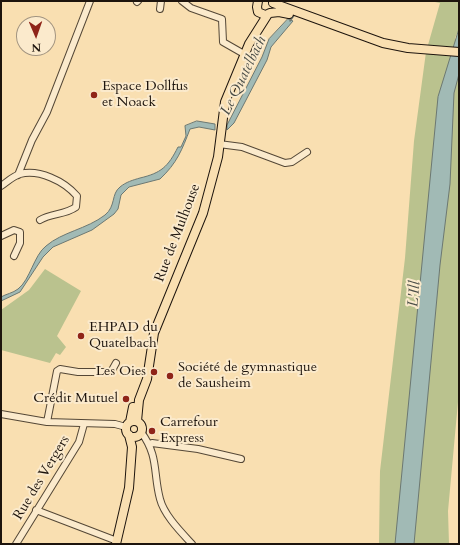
<!DOCTYPE html>
<html>
<head>
<meta charset="utf-8">
<style>
	body { margin:0 }
	#map { position:relative; width:460px; height:545px; overflow:hidden; background:#f9dfb1; font-family:Cardo,serif }
	canvas { display:block }
	.frame { position:absolute; inset:0; border:2px solid #1d140d; pointer-events:none }
	.north { position:absolute; left:16px; top:16px; width:40px; height:40px; box-sizing:border-box; background:#fbeacc; border:1px solid #a29480; border-radius:50%; rotate:178deg; font-size:11px; font-weight:700; line-height:16px; text-align:center; color:#1d140d }
	.north::after { content:''; display:block; margin:auto; width:14px; height:18px; background:#8f2418; clip-path:polygon(50% 0,100% 100%,50% 72%,0 100%) }
</style>
</head>
<body>
<div id="map">
<canvas width="460" height="545"></canvas>
<div class="frame"></div>
<div class="north">N</div>
</div>
<script>
const ctx = document.querySelector('canvas').getContext('2d');
ctx.lineJoin = 'round';
function fill(path, color) {
  ctx.fillStyle = color;
  ctx.fill(path, 'evenodd');
}
function stroke(path, color, width, dash) {
  ctx.strokeStyle = color;
  ctx.lineWidth = width;
  ctx.lineCap = dash ? 'butt' : 'round';
  ctx.setLineDash(dash || []);
  ctx.stroke(path);
}
function label(font, color, halo, rows, align = 'center') {
  ctx.font = font + ' Cardo,serif';
  ctx.lineWidth = 4;
  ctx.setLineDash([]);
  ctx.textBaseline = 'middle';
  ctx.strokeStyle = halo;
  ctx.fillStyle = color;
  for (const [text, x, y, turn = 0] of rows) {
    ctx.save();
    ctx.translate(x, y);
    ctx.rotate((+turn || 0) * Math.PI / 180);
    ctx.textAlign = isNaN(turn) ? turn : align;
    if (halo) ctx.strokeText(text, 0, 0);
    ctx.fillText(text, 0, 0);
    ctx.restore();
  }
}
fill(new Path2D(`
	M430 1H459V29L455 38 459 55V391L448 511 449 544H379L380 471 405 258 414 141 426 52 440 3Z
	M45 269 81 291 57 336 66 347 60 355 56 353 50 363 1 350V310L29 290Z`), '#bac28e');
const water = new Path2D(`
	M288 19 293 21 271 47 267 60 234 123 227 130V125L262 57 269 39Z
	M459 29V74L454 93 450 184 440 265 414 544H395L438 97Z
	M197 121 215 124V130L199 127 190 129C182 150 177 163 160 179L129 187 121 195 118 209 114 214 92 230 53 247 43 257 20 292 1 301V297C6 294 13 293 18 289 30 280 34 255 46 246 62 232 87 229 105 215 116 206 111 194 120 187 126 182 133 180 140 178 161 173 168 167 178 147H181L186 136 185 126Z`);
fill(water, '#a1bab5');
stroke(water, '#6c7872', 1);
stroke(new Path2D(`
	M290 21 295 14`), '#6c7872', 1.5);
const minor = new Path2D(`
	M182 1 191 8 222 19 223 42 244 54
	M137 2 138 1
	M160 9 161 1
	M219 144 242 147 285 163 292 162 307 152
	M18 175 32 140 47 112 90 1
	M1 186C7 182 13 176 20 174 39 169 64 181 77 196L76 207C65 215 51 213 40 220
	M1 236 14 230 20 232V243L14 256
	M1 414 47 422 115 424 126 427
	M47 422 57 371 60 369 78 372H111L116 363
	M141 432C159 456 153 473 160 499 164 515 181 532 192 544
	M149 444 152 443 198 449 241 459
	M36 510 117 541
	M16 544 79 442 84 424`);
const major = new Path2D(`
	M258 1 257 7 258 12 265 15 271 13
	M273 3 383 43 408 48 459 52
	M270 13 279 12 289 14
	M137 421 139 400 147 379 154 333 203 213 218 157 225 102 249 44 268 14
	M126 429a8 8 0 1 1 16 0a8 8 0 1 1-16 0Z
	M130 422 133 407
	M116 544 129 488 132 447 129 435`);
stroke(minor, '#544736', 8);
stroke(major, '#1d140d', 10);
stroke(minor, '#fbeacc', 6);
stroke(major, '#f9dfb1', 8);
for (const [x, y, r, color] of [
	[94,95,4,"#8f2418"],
	[81,336,4,"#8f2418"],
	[154,372,4,"#8f2418"],
	[170,376,4,"#8f2418"],
	[126,399,4,"#8f2418"],
	[152,431,4,"#8f2418"]
]) {
  const dot = new Path2D();
  dot.arc(x, y, r, 0, 2 * Math.PI);
  ctx.fillStyle = color;
  ctx.fill(dot);
  stroke(dot, '#fbeacc', 1.5);
}
label('14px', '#1d140d', '#fbeacc', [
	["Espace Dollfus",102,87],
	["et Noack",102,103],
	["EHPAD du",89,328],
	["Quatelbach",89,344],
	["Société de gymnastique",178,368],
	["de Sausheim",178,384],
	["Les Oies",146,372,"right"],
	["Crédit Mutuel",118,399,"right"],
	["Carrefour",160,423],
	["Express",160,439]
], 'left');
label('14px', '#1d140d', '#fbeacc', [
	["Rue de Mulhouse",178,233,-69],
	["Rue des Vergers",42,478,-59]
]);
label('italic 15px', '#4b4e48', '#fbeacc', [
	["Le Quatelbach",244,76,-64],
	["L'Ill",415,294,-85]
]);
</script>
</body>
</html>
